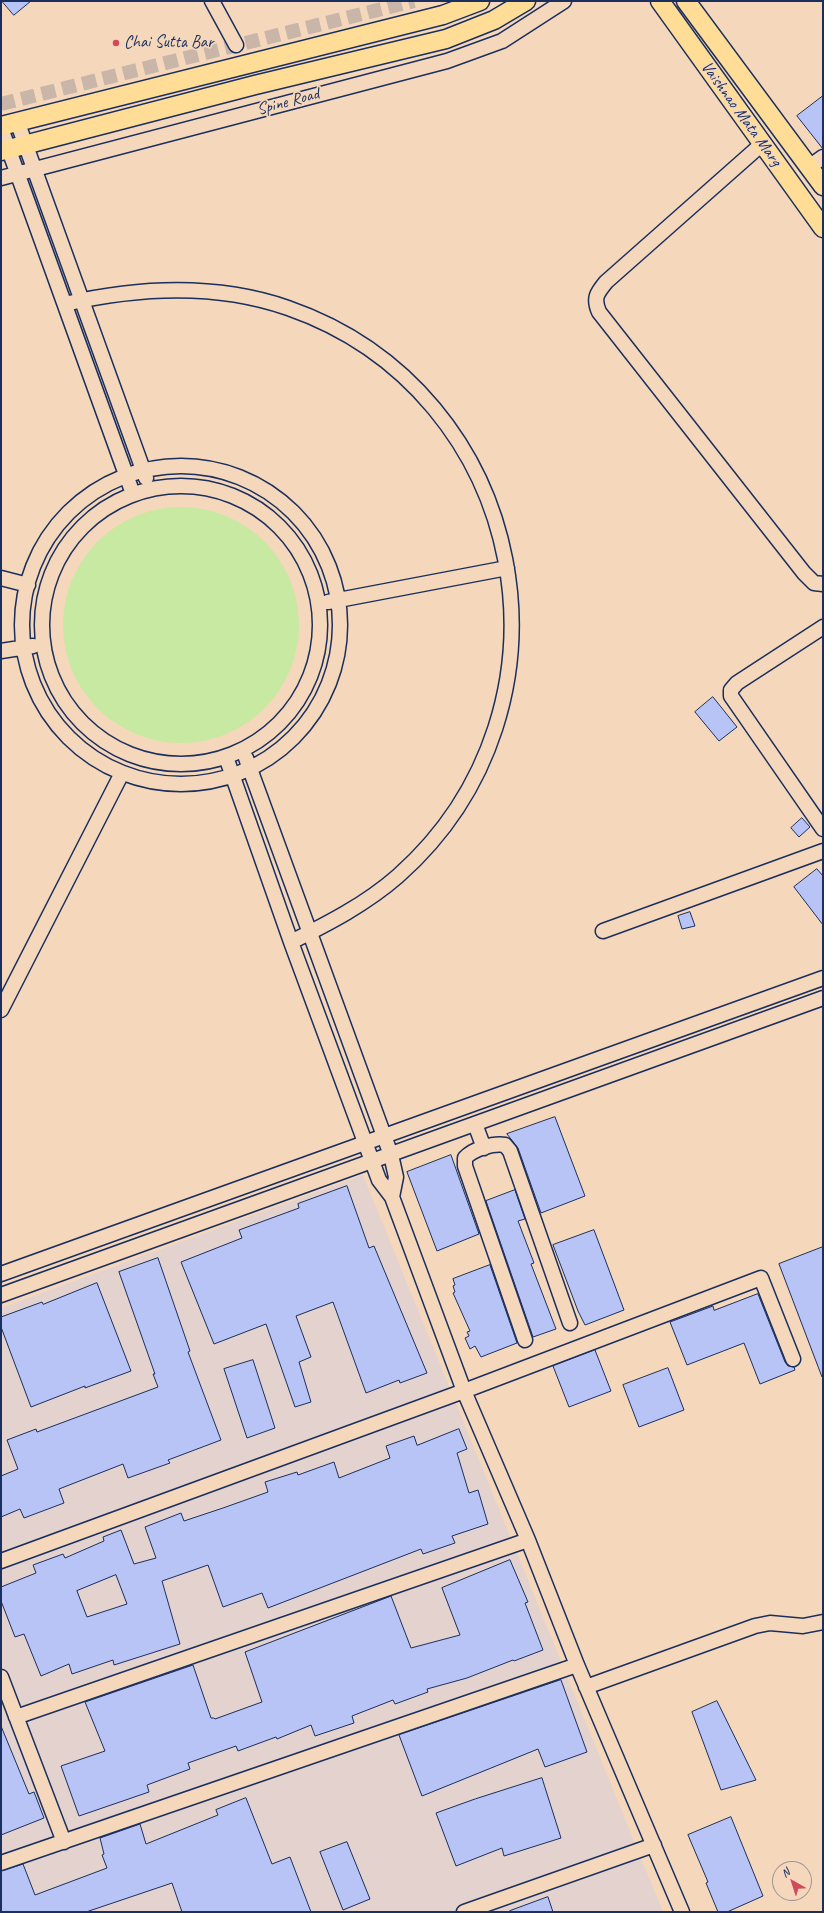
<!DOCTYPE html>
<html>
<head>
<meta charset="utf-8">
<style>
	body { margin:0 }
	#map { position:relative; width:824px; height:1913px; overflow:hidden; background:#f5d8bc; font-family:Caveat,sans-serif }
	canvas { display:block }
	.frame { position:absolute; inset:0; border:2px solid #1b2f5e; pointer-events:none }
	.north { position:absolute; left:772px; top:1861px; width:40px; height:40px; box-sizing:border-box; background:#f5d8bc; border:1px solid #9e9496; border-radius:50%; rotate:321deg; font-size:11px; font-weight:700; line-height:16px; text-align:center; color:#1b2f5e }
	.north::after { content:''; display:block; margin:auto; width:14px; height:18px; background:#d1495b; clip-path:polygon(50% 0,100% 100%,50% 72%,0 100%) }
</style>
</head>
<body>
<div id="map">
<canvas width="824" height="1913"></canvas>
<div class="frame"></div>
<div class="north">N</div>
</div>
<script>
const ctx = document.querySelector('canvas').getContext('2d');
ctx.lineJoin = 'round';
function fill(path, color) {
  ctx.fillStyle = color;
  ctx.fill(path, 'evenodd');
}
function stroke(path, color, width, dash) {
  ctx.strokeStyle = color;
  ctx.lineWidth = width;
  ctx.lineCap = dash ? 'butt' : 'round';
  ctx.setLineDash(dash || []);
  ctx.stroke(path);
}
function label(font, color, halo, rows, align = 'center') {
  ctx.font = font + ' Caveat,sans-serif';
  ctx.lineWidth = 3.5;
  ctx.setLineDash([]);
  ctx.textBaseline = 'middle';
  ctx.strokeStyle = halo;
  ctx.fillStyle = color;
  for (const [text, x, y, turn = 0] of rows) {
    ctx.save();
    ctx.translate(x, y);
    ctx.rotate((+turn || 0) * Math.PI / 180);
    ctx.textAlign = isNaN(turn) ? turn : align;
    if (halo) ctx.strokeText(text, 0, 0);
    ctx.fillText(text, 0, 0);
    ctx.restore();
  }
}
fill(new Path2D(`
	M363 1175 663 1912H1V1308Z`), '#e3d2cd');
fill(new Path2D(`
	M63 625a118 118 0 1 1 236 0a118 118 0 1 1-236 0Z`), '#c7e9a2');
const building = new Path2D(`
	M2 1H31L14 15Z
	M823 96V149L797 116Z
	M713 697 737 727 719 741 695 712Z
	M802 818 810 827 799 837 791 828Z
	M817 869 823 876V925L794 887Z
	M690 912 695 926 682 929 678 916Z
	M555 1117 585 1196 541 1213 518 1148 507 1134Z
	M451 1155 479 1234 437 1251 407 1172Z
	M347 1186 369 1248 374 1246 427 1373 400 1383 399 1380 366 1393 333 1302 296 1316 311 1357 299 1362 311 1402 295 1407 266 1324 214 1344 181 1262 242 1238 239 1230 299 1208 298 1204Z
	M515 1190 525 1219 518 1221 534 1263 531 1264 556 1329 533 1337 486 1201Z
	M594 1230 624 1310 585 1325 578 1311 553 1245Z
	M823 1247V1377H822L779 1264Z
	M158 1258 190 1351 188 1352 221 1440 168 1460 170 1463 128 1478 123 1464 59 1489 64 1503 24 1518 20 1509 1 1517V1476L18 1469 7 1440 36 1429 37 1432 158 1387 153 1374H155L119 1272Z
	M490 1265 517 1343 481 1357 475 1346 470 1349 465 1338 469 1336 467 1332 470 1331 453 1293 455 1292 453 1286 455 1285 453 1279Z
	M97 1283 131 1371 85 1388V1386L31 1407 1 1327V1317L42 1302 43 1304Z
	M758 1294 785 1362 788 1366 794 1367 795 1370 760 1384 744 1343 687 1365 670 1322 713 1306 714 1310Z
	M595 1350 611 1391 569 1407 553 1366Z
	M253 1360 275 1428 247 1438 224 1369Z
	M668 1368 684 1410 639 1427 623 1385Z
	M459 1429 467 1449 457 1453 469 1493 478 1490 488 1524 452 1536 455 1543 423 1554 421 1549 268 1608 262 1593 223 1607 208 1565 162 1581 180 1644 114 1665 113 1660 72 1674 69 1664 41 1676 24 1634 15 1637 1 1601V1587L36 1573 33 1565 63 1554 65 1558 104 1541 103 1537 121 1530 134 1564 156 1558 145 1527 181 1513 184 1521 223 1508 268 1492 265 1482 297 1472 298 1475 334 1462 339 1478 390 1458 386 1446 414 1436 417 1445ZM116 1575 127 1604 87 1617 77 1591Z
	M510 1560 528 1602 525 1603 543 1650 514 1661 513 1660 467 1678 427 1689 428 1692 395 1704 393 1700 352 1716 354 1723 315 1736 311 1725 277 1739 276 1737 238 1751 236 1746 188 1763 190 1769 147 1785 149 1792 79 1816 61 1766 105 1751 85 1702 193 1665 211 1718H214L215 1719 262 1702 245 1652 391 1596 411 1648 460 1635 442 1588Z
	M561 1680 587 1752 545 1767 538 1749 422 1796 399 1735Z
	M717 1701 756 1780 721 1790 692 1712Z
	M1 1726 29 1794 34 1792 44 1818 1 1835Z
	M542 1778 561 1838 504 1856 502 1848 456 1866 436 1813 475 1799Z
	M246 1798 272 1864 290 1857 311 1912H182L172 1883 86 1912H1V1871L23 1864 35 1895 107 1868 102 1855 104 1854 100 1838 140 1824 146 1844 218 1815 216 1810Z
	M731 1817 763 1896 727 1912H718L706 1883 708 1882 688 1835Z
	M347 1842 370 1899 343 1910 320 1852Z
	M548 1897 553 1912H511L510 1911Z`);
fill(building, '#b8c4f5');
stroke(building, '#1b2f5e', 1);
stroke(new Path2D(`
	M1 104 414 1`), '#c9b6a9', 14, [14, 7]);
const minor = new Path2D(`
	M212 1 236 45
	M17 121 146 478
	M1 128 133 494
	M762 144 606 282C597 293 593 298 599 312L804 573 814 583 823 584
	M809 167 823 157
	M1 178 447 61 502 41 564 1
	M65 304C139 287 216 283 288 308 530 392 589 707 398 876 366 904 329 923 291 942
	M22 625a159 159 0 1 1 318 0a159 159 0 1 1-318 0Z
	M42 625a139 139 0 1 1 278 0a139 139 0 1 1-278 0Z
	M1 578 28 585
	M328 602 507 568
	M823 627 737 683 731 690V696L823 829
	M1 651 33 646
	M226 757 291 942 379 1180 392 1197 464 1391 528 1540 577 1665 682 1912
	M246 758 391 1155 396 1177 392 1197
	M603 931 823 851
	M1 1010 122 773
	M475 1124 484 1148
	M1 1274 823 978
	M1 1295 823 998
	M525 1340 465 1166V1158C473 1149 493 1143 505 1145L510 1151 570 1323
	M1 1561 464 1391 761 1278 793 1359
	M1 1677 64 1842
	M586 1687 755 1626 770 1623 803 1626 823 1622
	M16 1717 528 1540
	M1 1863 577 1665
	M464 1912 654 1845`);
const major = new Path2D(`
	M660 1 823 228
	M686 1 823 186
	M1 126 443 15 480 1
	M1 151 255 85 446 39 494 20 526 1`);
stroke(minor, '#1b2f5e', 17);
stroke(major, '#1b2f5e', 21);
stroke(minor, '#f5d8bc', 14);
stroke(major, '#ffdd96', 18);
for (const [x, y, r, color] of [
	[116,43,4,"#d1495b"]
]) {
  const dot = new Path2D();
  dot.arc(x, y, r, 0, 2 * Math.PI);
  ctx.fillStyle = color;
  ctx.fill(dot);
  stroke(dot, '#f5d8bc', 1.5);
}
label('17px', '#1b2f5e', '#f5d8bc', [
	["Chai Sutta Bar",124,43]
], 'left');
label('17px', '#1b2f5e', '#f5d8bc', [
	["Spine Road",288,102,-15],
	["Vaishnao Mata Marg",741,114,54]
]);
</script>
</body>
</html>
